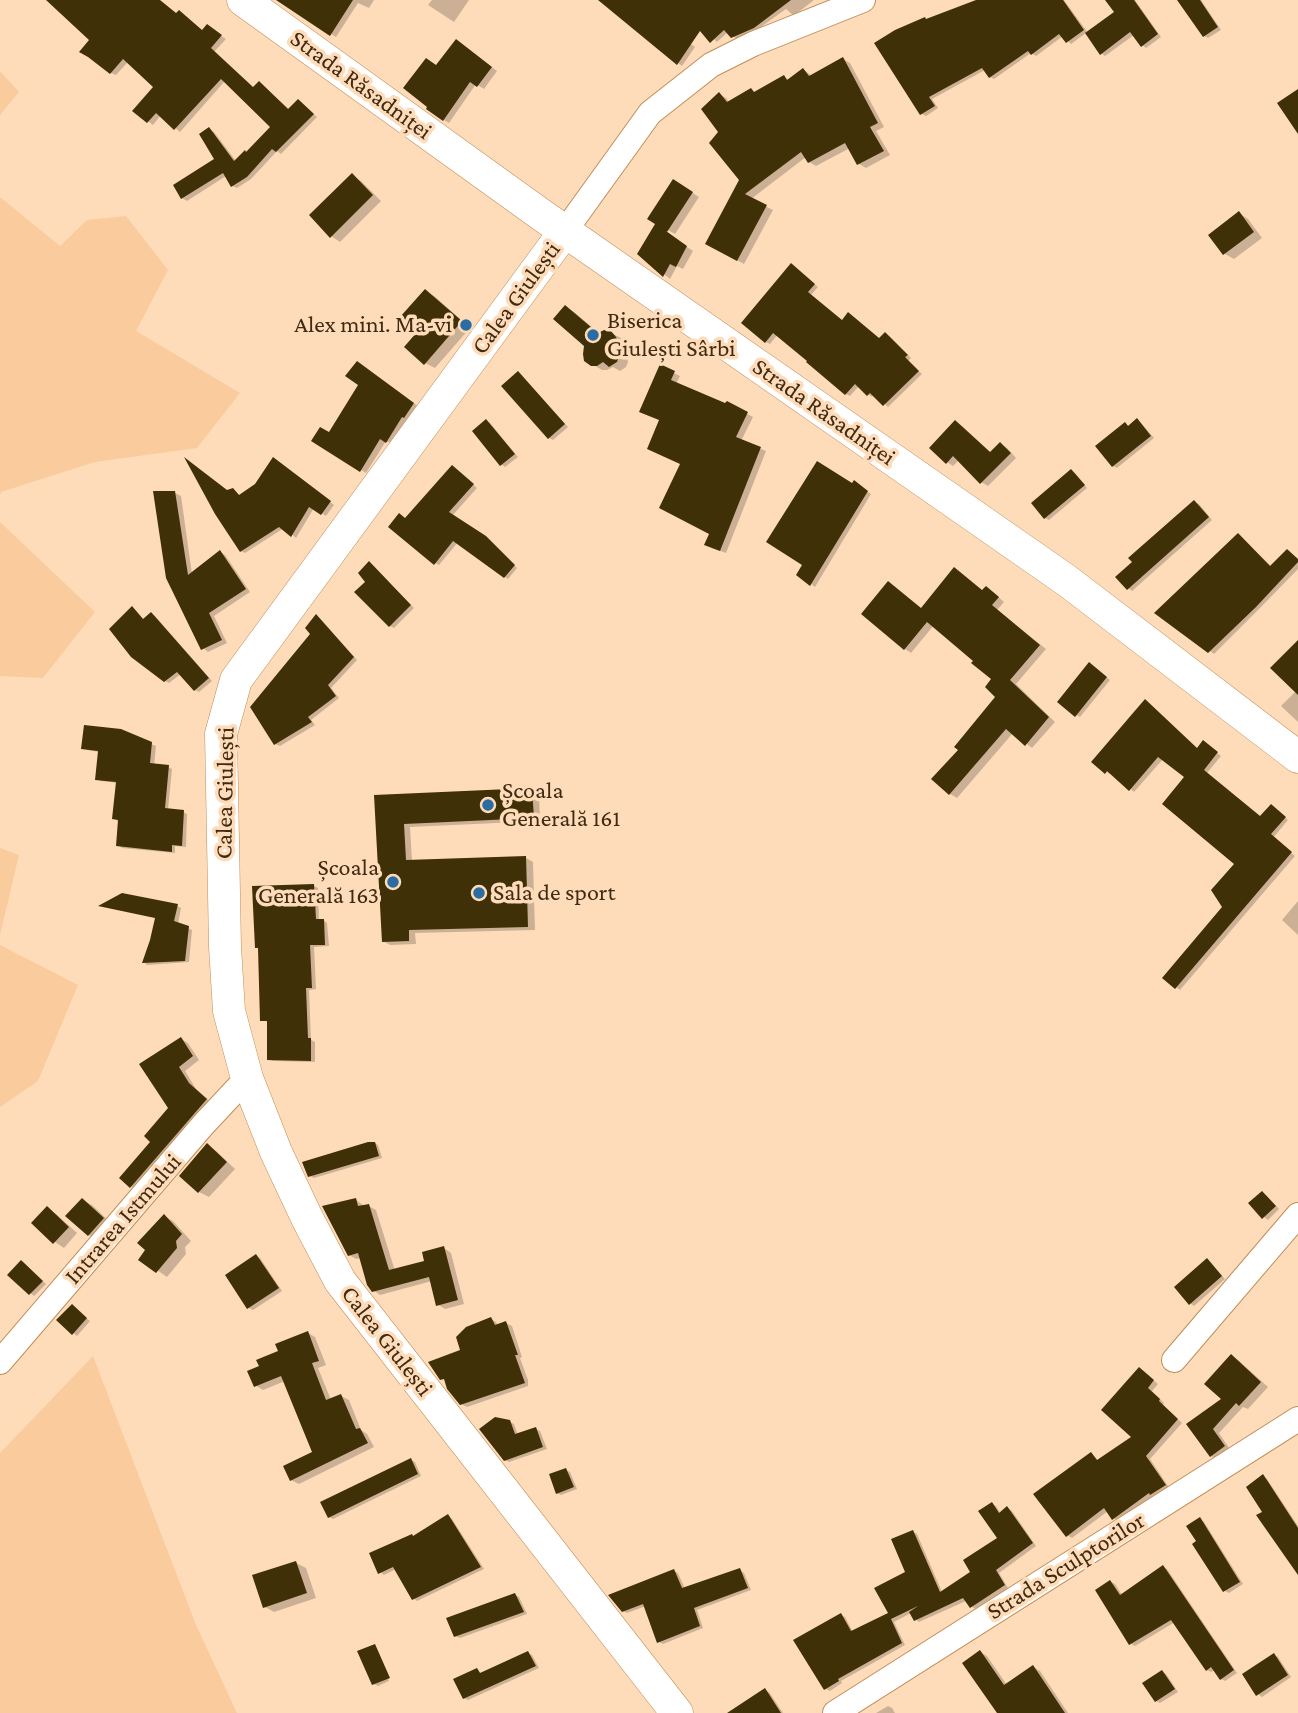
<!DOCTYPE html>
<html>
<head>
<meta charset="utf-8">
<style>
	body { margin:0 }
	canvas { display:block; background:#fedcba }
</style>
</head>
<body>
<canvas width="1298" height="1713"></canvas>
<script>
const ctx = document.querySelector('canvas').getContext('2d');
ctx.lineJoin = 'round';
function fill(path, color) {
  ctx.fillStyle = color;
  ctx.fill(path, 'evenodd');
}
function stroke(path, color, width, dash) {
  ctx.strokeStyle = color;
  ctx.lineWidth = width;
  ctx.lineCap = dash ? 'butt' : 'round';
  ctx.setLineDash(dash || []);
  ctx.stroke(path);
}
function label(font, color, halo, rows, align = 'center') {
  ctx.font = font + ' "Crimson Pro",serif';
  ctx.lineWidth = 7;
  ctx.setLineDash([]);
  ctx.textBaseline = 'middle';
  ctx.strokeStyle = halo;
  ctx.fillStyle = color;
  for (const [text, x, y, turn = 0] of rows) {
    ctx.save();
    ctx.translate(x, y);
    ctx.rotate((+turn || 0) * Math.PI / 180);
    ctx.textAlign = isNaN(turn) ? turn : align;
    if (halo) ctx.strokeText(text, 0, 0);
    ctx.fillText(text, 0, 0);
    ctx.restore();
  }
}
fill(new Path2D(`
	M0 71 19 92 0 115Z
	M0 197 60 246 87 220 126 216 168 270 136 331 240 393 197 448 95 462 1 492 0 495Z
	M0 522 95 612 43 678 0 676Z
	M0 848 19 855 0 935Z
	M0 945 78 985 38 1081 0 1107Z
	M93 1356 196 1625 237 1713H0V1453Z`), '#facb9c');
fill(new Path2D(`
	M48 0H159L177 14 203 31 207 27 226 39 214 52 254 89 260 83 290 110 299 101 317 117 281 154 277 151 251 179 237 188 232 186 226 176 187 201 182 198 217 160 209 129 214 132 236 161 247 154 273 127 225 81 180 132 161 115 153 125 135 111 156 87 128 62 116 75 111 73 92 39Z
	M283 0H374L369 8 358 3 336 37 289 7Z
	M432 0H469L454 22 428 5Z
	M601 0H631L695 47 682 66Z
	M674 0H814L796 14 793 15 786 9 758 29 737 39 728 32 717 42Z
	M980 0H1064L1088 33 1117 13 1108 0H1135L1161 37 1146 48 1142 45 1134 35 1105 56 1101 53 1086 33 1071 44 1063 36 1036 56 1031 53 994 79 990 77 985 70 932 99 938 108 926 116 922 114 928 21Z
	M1180 0H1201L1221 30 1208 38 1204 36Z
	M462 44 497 71 484 89 476 84 449 123 444 120 437 67Z
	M843 59 850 63 884 127 876 131 890 155 866 168 859 164 850 148 816 166 809 162 806 157 751 199 773 210 744 264 707 244 741 179 720 132 719 94 726 98 730 103 751 90 756 93 784 77 789 80 804 70 812 76Z
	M352 176 361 181 381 201 340 242 331 236Z
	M674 181 699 197 675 234 668 230 666 233 693 251 683 269 677 266 670 279 639 254 657 224Z
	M1239 213 1248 219 1262 238 1234 259 1225 254 1210 235Z
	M795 268 818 287 811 295 843 322 880 340 889 336 911 358 908 361 922 374 888 407 874 394 872 397 868 394 859 386 850 396 846 394 778 334 770 344 766 342Z
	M425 291 434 296 470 328 435 368 425 363 419 332Z
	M565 307 574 312 600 334 611 333 621 338 625 343 628 362 626 367 620 371 613 367 607 370H602L592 364 585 345Z
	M363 366 419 407 392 444 386 441 366 473 314 441 329 434 360 384Z
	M518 373 522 376 568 427 553 440 549 438Z
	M674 373 680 376 676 384 726 406 727 403 753 417 741 441 766 451 726 553 712 548 711 533 682 464 661 420 647 414Z
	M486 421 490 423 518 457 505 467 501 464Z
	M1137 421 1141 423 1154 438 1117 468 1113 466 1125 424 1130 426Z
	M956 422 962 426 991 453 1000 444 1007 448 1016 458 988 486 981 482 959 460 953 466 947 462Z
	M278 462 334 505 326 516 314 508 296 538 284 528 245 553 241 551 227 492 233 490 240 496 256 485Z
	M456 469 477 488 452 516 490 541 517 568 508 579 458 542 439 565 435 563 406 519Z
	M1071 471 1075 473 1087 488 1049 520 1045 518 1033 503Z
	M853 485H858L871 494 815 587 799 574Z
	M175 493 181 496 192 574 220 552 225 555 250 592 214 616 227 643 208 652 203 648 167 577Z
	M1195 502 1199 504 1212 520 1132 591 1128 588 1134 563Z
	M1242 538 1272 567 1298 560V569L1260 608 1214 654 1157 613Z
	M373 566 414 608 394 628 390 626 367 582Z
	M889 583 922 610 983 592H993L1004 602 997 610 1046 649 1016 684 1055 722 1032 748 1013 733 957 798 950 794 934 779 960 750 998 697 994 679 975 661 934 625 911 653 905 649Z
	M136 611 144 620 151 614 155 616 212 681 199 692 195 690 181 674 169 683 165 681Z
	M320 619 357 660 331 688 339 698 311 720 315 725 280 746 275 744 312 633Z
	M1298 643V722L1281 706 1296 691Z
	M1094 667 1110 680 1080 717 1076 715Z
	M151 744 156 746 154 766 168 767 172 769 168 810 183 812 187 814 186 847 175 846V853L122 848 118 845V821L114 818 118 783 101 781 97 779 99 752 87 750 83 748Z
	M1207 745 1221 756 1207 773 1261 817 1275 809 1288 820 1273 838 1295 856 1180 990 1176 987 1224 908 1236 864 1186 777 1163 759 1134 792 1111 773 1110 774 1106 772 1094 762 1198 749Z
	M532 790 539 794 540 821 410 827 412 861 526 858 533 862 535 930 415 933 416 944 390 945 383 941 376 797Z
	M314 886 318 888 319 921 323 920 327 923 329 946 314 947 316 989 309 990 311 1040 315 1042V1062L272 1061 268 1059 269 1022 262 1020 259 949 257 947Z
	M1298 901V935L1282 920Z
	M177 906 181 908 178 924 192 930 189 962 147 965 144 962Z
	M181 1039 188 1043 199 1060 185 1071 196 1089 213 1104 138 1190 131 1186 152 1141 170 1108Z
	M374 1142 378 1145 382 1158 314 1178 310 1176Z
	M207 1146 216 1151 235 1169 209 1197 199 1192 182 1175Z
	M1266 1195 1279 1209 1268 1220 1264 1217Z
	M82 1200 92 1205 112 1224 98 1240 89 1235 68 1216Z
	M356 1200 363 1205V1207L369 1206 376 1210 395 1271 426 1263 444 1248 451 1253 464 1304 445 1309 437 1304 432 1281 380 1295 373 1290 361 1258 356 1259 349 1255Z
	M47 1208 56 1214 77 1233 64 1248 55 1242Z
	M164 1216 173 1221 191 1241 185 1247 186 1254 167 1277 141 1259Z
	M256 1256 260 1258 282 1291 253 1310 249 1308Z
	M1207 1260 1211 1263 1225 1279 1194 1306 1190 1303Z
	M25 1264 46 1284 34 1296 9 1275Z
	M72 1306 90 1321 77 1336 73 1333Z
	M491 1319 496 1322 498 1326 506 1323 512 1326 522 1357 520 1358 528 1380V1386L467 1407 461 1404 447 1381 442 1378 462 1351Z
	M308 1333 315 1337 326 1365 318 1368 331 1400 341 1396 349 1400 361 1430 367 1434 374 1447 299 1484 291 1480 314 1453 285 1381 263 1390 255 1385 261 1367Z
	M1231 1356 1238 1360 1268 1387 1248 1409 1243 1407 1219 1433 1231 1451 1218 1460 1211 1456 1188 1425 1224 1399Z
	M1140 1369 1158 1384 1152 1391 1164 1403 1163 1405 1182 1423 1150 1459 1170 1489 1157 1497 1154 1495 1118 1521 1113 1518 1108 1511 1072 1538 1067 1535 1091 1454 1099 1461 1134 1437Z
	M510 1422 514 1424 518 1435 536 1429 540 1431 547 1449 509 1462 505 1460Z
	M411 1460 415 1462 421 1476 333 1519 329 1517Z
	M566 1470 570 1472 577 1489 561 1495 557 1493Z
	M1263 1476 1267 1479 1298 1526V1572L1264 1512Z
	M992 1504 996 1506 1001 1514 1008 1508 1012 1511 1036 1546 999 1573 1008 1588 975 1609 966 1601 919 1622 915 1619 911 1613 894 1622 905 1645 841 1681 842 1683 830 1691 826 1689 841 1615 845 1617 853 1632 890 1614 908 1573 913 1532 917 1534 942 1592 973 1572 999 1539Z
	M448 1516 452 1519 484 1569 417 1601 413 1598 396 1569 384 1575 380 1572 415 1537Z
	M1200 1519 1204 1522 1243 1584 1229 1593 1225 1591 1198 1541Z
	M296 1563 306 1568 316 1598 274 1612 265 1607Z
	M1163 1567 1167 1569 1237 1673 1225 1681 1221 1679 1215 1670 1211 1672 1207 1670 1175 1622 1135 1646 1131 1644 1111 1582 1115 1584 1122 1595Z
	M740 1570 744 1573 751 1590 697 1610 703 1628 663 1644 659 1642 646 1606 627 1613 623 1611 674 1571 678 1573 685 1589Z
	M515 1595 519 1597 527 1614 460 1638 455 1636Z
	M374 1647 389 1681 378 1686 374 1684Z
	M980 1652 987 1656 1007 1685 1033 1667 1040 1671 1068 1713H1000Z
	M528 1653 532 1655 539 1668 468 1700 464 1698 477 1670 481 1673Z
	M1274 1655 1278 1657 1291 1677 1262 1697 1258 1694Z
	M1162 1672 1166 1674 1178 1692 1160 1703 1156 1701Z
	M765 1690 769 1692 783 1713H730Z
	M888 1706 892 1708 895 1713H876Z`), '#0003');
fill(new Path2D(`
	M46 0H160L176 13 179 10 202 30 207 24 222 35 211 48 253 87 259 81 288 109 298 99 314 114 276 152 272 149 247 177 231 187 223 173 181 199 173 185 214 159 199 134 209 127 234 161 245 150 246 152 270 127 221 79 174 130 156 113 147 123 132 111 153 87 123 59 110 74 88 57 79 52 89 40Z
	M276 0H353L330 36Z
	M598 0H791L754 28 731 38 724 30 710 43 700 31 677 65Z
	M976 0H1063L1084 30 1066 43 1059 34 1031 55 1028 51 989 78 982 68 929 97 935 106 920 115 874 43 895 30 925 17 926 19Z
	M1105 0H1134L1158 34 1141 47 1130 32 1100 55 1085 33 1114 12Z
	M1177 0H1200L1218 27 1203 37Z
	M456 39 492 67 477 87 470 82 443 121 426 109 427 107 403 88 426 58 436 65Z
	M843 57 878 123 870 127 884 151 857 165 845 143 808 163 801 152 745 194 767 205 737 261 705 244 739 180 709 143 718 132 701 109 719 92 727 102 751 88 754 92 784 75 787 80 803 68 809 76Z
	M1298 89V134L1277 103Z
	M352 173 373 195 330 238 309 215Z
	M673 179 693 192 667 232 666 231 687 246 676 267 670 264 663 277 637 254 655 224 647 219Z
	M1239 211 1254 232 1223 255 1208 235Z
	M791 263 815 284 808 292 842 320 848 312 879 338 885 332 908 355 905 357 919 371 883 406 870 393 867 396 855 384 845 395 806 362 807 361 773 333 765 343 741 323Z
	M425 289 462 321 424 365 404 347 417 332 400 317Z
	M565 305 598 333 604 330 611 331 616 337 618 342 619 356 617 362 609 367 603 362 597 366H591L584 361 583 354 584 346 553 319Z
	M357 361 414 403 404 418 402 417 386 443 380 439 360 472 311 441 320 427 329 432 358 385 345 376Z
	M660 364 675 371 671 380 725 403 727 401 748 412 736 437 761 447 720 551 704 545 709 534 659 508 680 464 647 449 659 420 639 412Z
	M518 371 565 424 548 439 501 386Z
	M1137 418 1151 436 1112 467 1095 446 1125 422 1128 426Z
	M486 419 515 454 500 466 472 431Z
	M955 420 990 452 1000 442 1011 453 980 484 953 456 946 464 929 448Z
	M184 457 227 490 233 488 239 495 255 484 273 457 331 501 321 515 309 507 291 537 279 527 240 552 215 514Z
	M817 461 852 483 854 480 868 491 810 586 796 575 802 565 766 542Z
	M452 465 474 484 449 512 486 536 515 565 504 578 453 541 434 565 388 527 399 513 405 518Z
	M1071 469 1085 485 1044 519 1031 503Z
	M153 491H175L188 575 220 550 246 589 209 613 222 640 201 650 166 578Z
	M1194 500 1209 517 1127 590 1115 577 1132 562 1128 558Z
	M1238 533 1270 566 1287 549 1298 559V562L1256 607 1208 653 1154 613Z
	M369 561 411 605 389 627 354 592 365 582 358 573Z
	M954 567 982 590 986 586 999 597 992 605 1040 645 1010 680 1049 717 1025 746 1006 729 949 795 931 779 958 750 954 747 995 697 985 687 991 679 971 663 973 661 927 622 904 650 861 614 888 581 921 608Z
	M132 606 143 619 151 612 209 678 194 691 177 672 164 682 131 657 109 629Z
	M316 614 354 657 328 685 336 696 308 717 312 722 274 745 250 707 310 634 305 628Z
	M1298 640V695L1270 668Z
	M1089 662 1107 677 1075 717 1057 702Z
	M1145 699 1197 748 1203 740 1218 752 1204 770 1260 816 1271 804 1286 817 1271 834 1292 852 1175 989 1162 978 1222 907 1211 890 1234 864 1162 804 1184 777 1158 757 1129 791 1107 771 1105 774 1091 762Z
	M84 725 121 729 152 742 150 763 169 765 165 808 184 810 182 846 172 845V852L116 846 118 820 112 819 116 782 95 780 98 751 81 749Z
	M532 788 534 818 404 824 406 860 526 856 528 927 409 930V941L382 942 374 795Z
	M314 884 316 919H324L325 945H310L312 988H306L308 1038H311V1061L267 1060V1021H260L258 948H255L252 886Z
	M122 893 178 904 174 921 189 926 185 961 142 963 150 940 155 918 98 906Z
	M181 1037 193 1056 179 1067 189 1083 207 1099 130 1188 119 1178 150 1142 144 1136 168 1108 139 1064Z
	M368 1142H375L379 1156 308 1177 302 1162Z
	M207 1143 227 1162 198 1193 179 1176Z
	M1262 1191 1276 1206 1262 1219 1248 1203Z
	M82 1198 104 1218 88 1236 65 1216Z
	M356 1198 358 1206 369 1204 389 1270 424 1261 422 1252 444 1246 458 1300 436 1306 429 1277 372 1292 367 1285 358 1253 348 1256 322 1206Z
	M47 1206 69 1227 53 1244 31 1223Z
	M164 1214 182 1234 176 1241 177 1248 156 1273 138 1260 145 1250 137 1243Z
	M256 1254 279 1288 247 1309 225 1275Z
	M1207 1258 1222 1276 1189 1305 1174 1287Z
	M21 1260 43 1281 29 1295 7 1275Z
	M72 1304 87 1318 72 1335 56 1320Z
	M491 1317 495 1325 506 1321 518 1355H515L525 1383 460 1405 447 1389 444 1379 440 1380 428 1362 460 1350 456 1337 466 1327Z
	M308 1331 319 1361 312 1363 326 1400 341 1394 356 1429 360 1428 368 1443 290 1481 283 1466 312 1452 281 1376 254 1387 247 1371 259 1366 256 1360 278 1351 275 1344Z
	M1231 1354 1261 1382 1239 1406 1236 1403 1213 1429 1225 1446 1210 1457 1186 1424 1221 1399 1204 1384Z
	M1139 1367 1154 1380 1148 1388 1160 1399 1159 1401 1178 1419 1146 1456 1166 1485 1150 1495 1149 1493 1112 1520 1104 1508 1066 1537 1033 1494 1091 1452 1097 1460 1131 1437 1101 1410Z
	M495 1417 510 1420 515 1434 536 1427 543 1447 504 1461 479 1429Z
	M411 1458 418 1474 328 1518 320 1502Z
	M566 1468 574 1487 556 1494 549 1474Z
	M1263 1474 1298 1528V1575L1256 1515 1262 1512 1246 1487Z
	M992 1502 999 1513 1007 1506 1033 1543 996 1570 1005 1585 970 1608 963 1598 914 1621 909 1612 918 1606 891 1619 902 1643 838 1679 839 1681 824 1690 793 1640 841 1613 851 1631 888 1613 874 1588 905 1572 891 1539 913 1530 940 1592 970 1572 963 1560 997 1538 978 1511Z
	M448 1514 481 1567 412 1600 393 1567 378 1574 369 1553 412 1534 413 1536Z
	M1200 1517 1240 1582 1223 1592 1192 1544 1196 1541 1186 1526Z
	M296 1561 307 1593 263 1608 252 1575Z
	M1163 1565 1234 1670 1220 1680 1211 1667 1206 1671 1171 1620 1129 1645 1095 1590 1110 1580 1120 1595Z
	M740 1568 748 1588 694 1608 700 1626 657 1643 643 1604 622 1612 608 1595 674 1569 682 1588Z
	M515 1593 524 1612 454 1637 446 1618Z
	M375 1644 390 1678 372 1685 357 1651Z
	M980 1650 1004 1685 1033 1665 1065 1713H997L962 1663Z
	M528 1651 536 1666 463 1699 453 1679 477 1668 480 1673Z
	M1274 1653 1288 1675 1256 1696 1242 1674Z
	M1162 1670 1175 1689 1155 1702 1142 1683Z
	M765 1688 781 1713H727Z`), '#3f3008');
const minor = new Path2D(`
	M565 231 650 113 711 65 753 44 863 0
	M1174 1360 1298 1215
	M0 1362 203 1125 247 1078
	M835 1713 1298 1419`);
const major = new Path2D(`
	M243 0 543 216 1066 580 1298 757
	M565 231 236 680 221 734 225 947 229 1011 247 1078 276 1152 307 1218 340 1281 677 1713`);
stroke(minor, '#c28d55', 26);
stroke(major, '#c28d55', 33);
stroke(minor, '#fff', 24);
stroke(major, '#fff', 32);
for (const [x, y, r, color] of [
	[466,325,7,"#2b6da3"],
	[593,335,7,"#2b6da3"],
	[488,805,7,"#2b6da3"],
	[393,882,7,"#2b6da3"],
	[479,893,7,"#2b6da3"]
]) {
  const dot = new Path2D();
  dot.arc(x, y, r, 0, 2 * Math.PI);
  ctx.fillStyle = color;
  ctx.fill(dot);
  stroke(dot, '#fedcba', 2.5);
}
label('24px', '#3f2a12', '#fedcba', [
	["Strada Răsadniței",361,85,36],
	["Calea Giulești",516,298,-54],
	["Strada Răsadniței",824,412,35],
	["Calea Giulești",225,793,-89],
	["Intrarea Istmului",123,1219,-49],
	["Calea Giulești",387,1341,52],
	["Strada Sculptorilor",1066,1566,-32]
]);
label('24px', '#3f2a12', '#fedcba', [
	["Biserica",607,321],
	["Giulești Sârbi",607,349],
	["Alex mini. Ma-vi",452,325,"right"],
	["Școala",502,791],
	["Generală 161",502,819],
	["Școala",379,868,"right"],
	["Generală 163",379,896,"right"],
	["Sala de sport",493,893]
], 'left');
</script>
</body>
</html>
